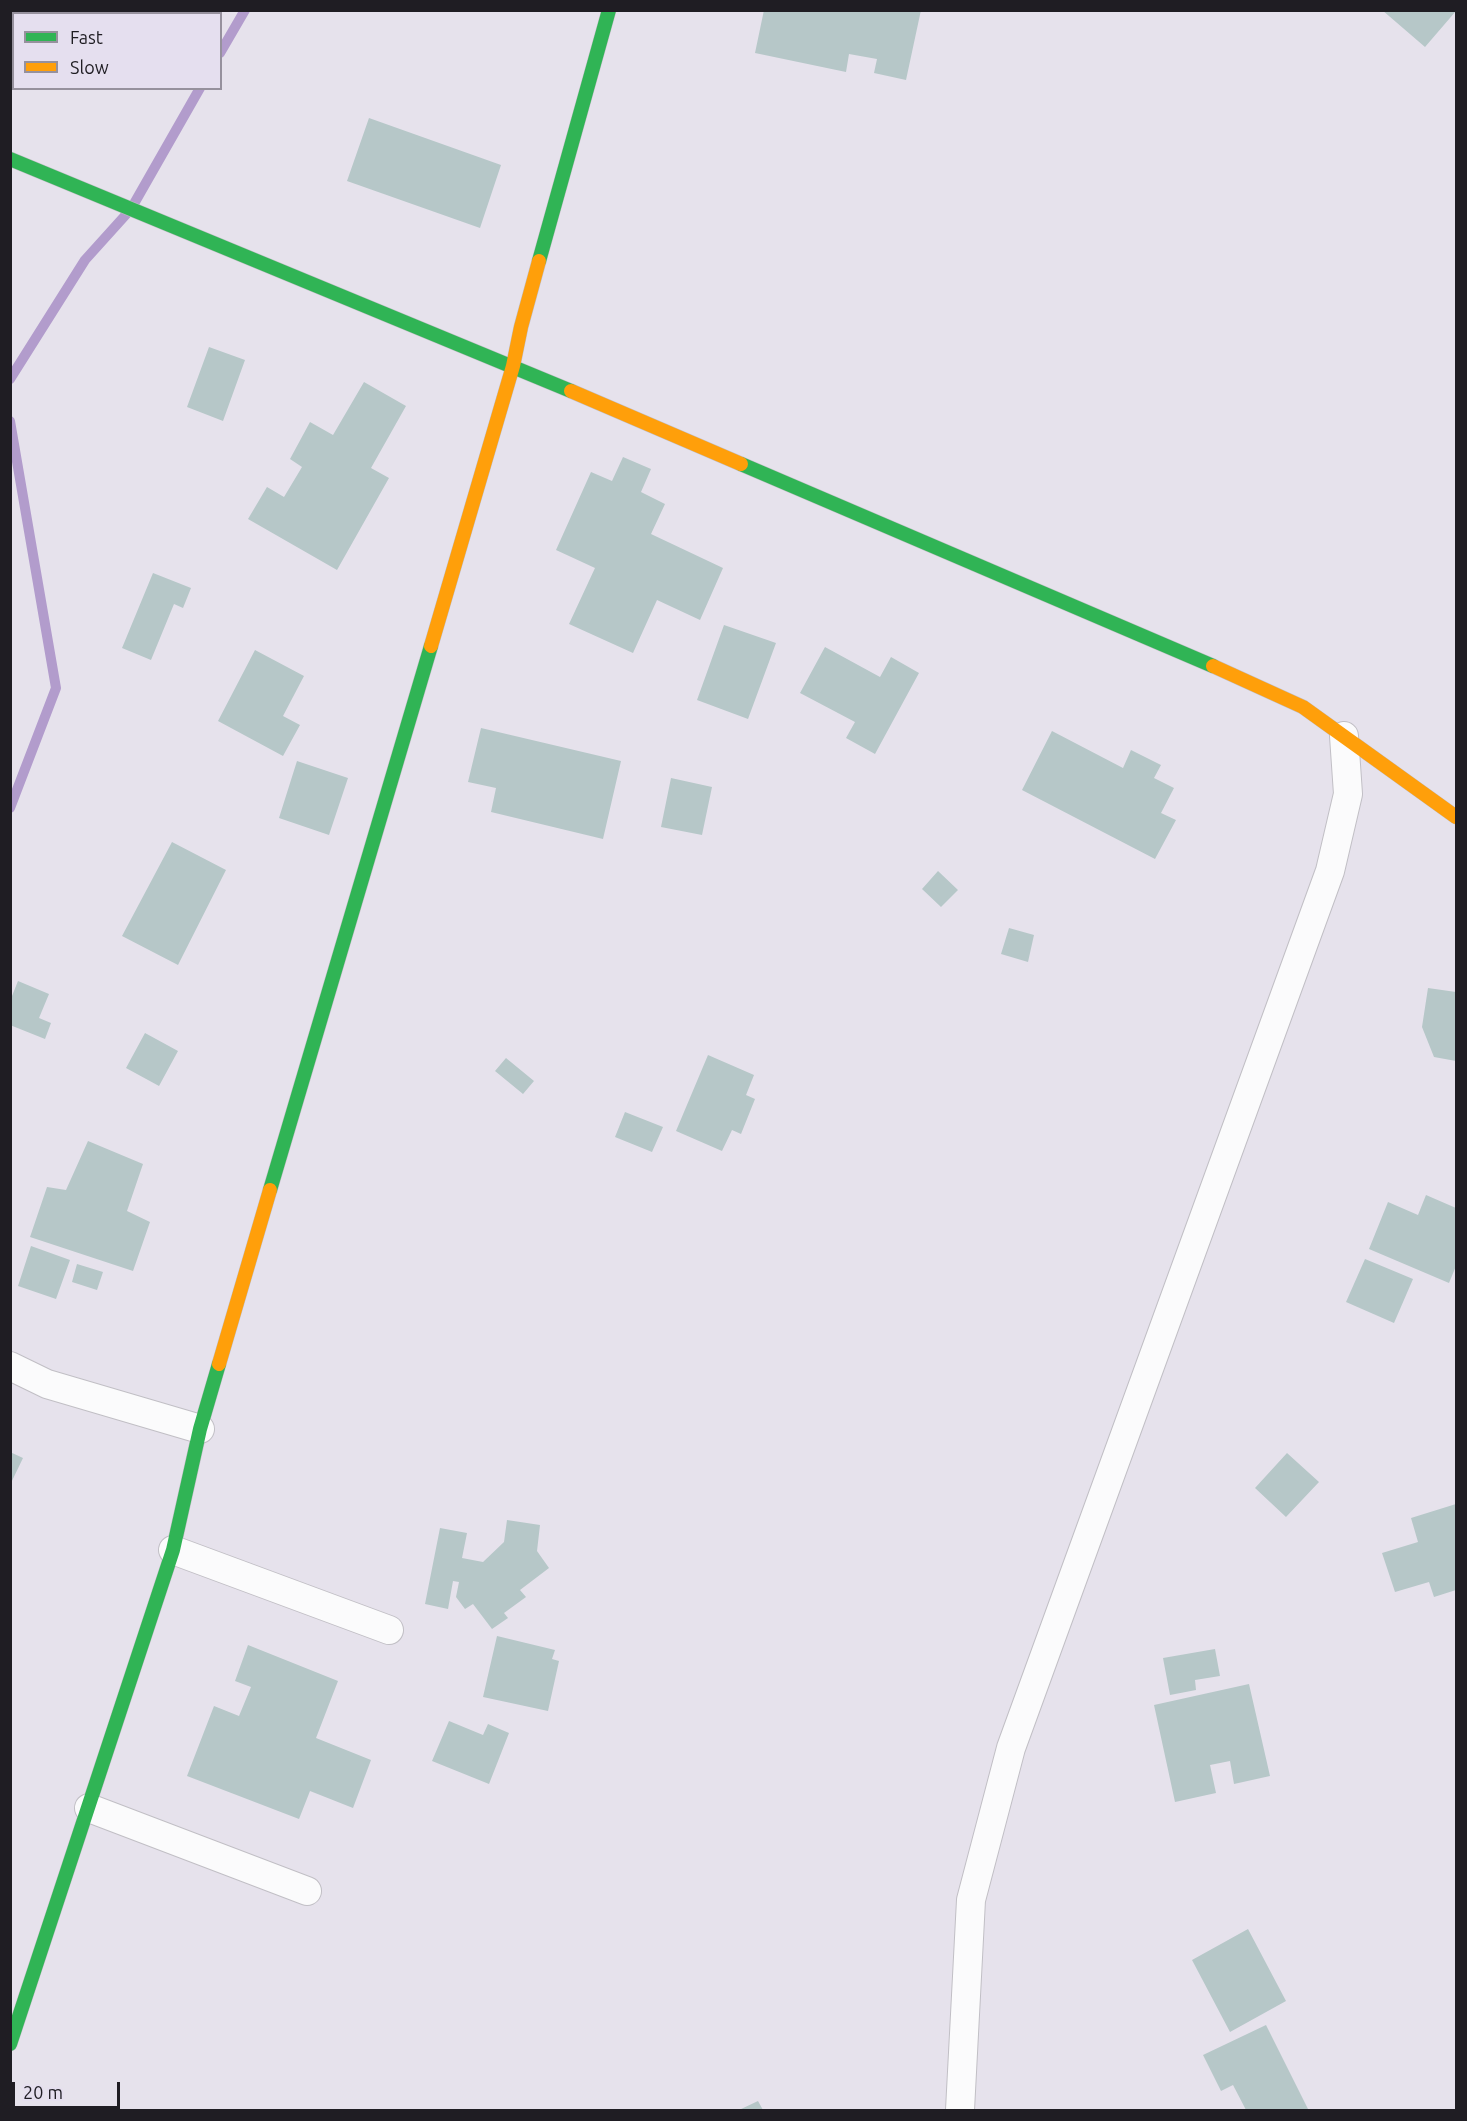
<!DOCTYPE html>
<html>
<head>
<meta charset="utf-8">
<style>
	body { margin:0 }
	#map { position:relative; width:1467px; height:2121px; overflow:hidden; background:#e6e2ec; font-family:Ubuntu,sans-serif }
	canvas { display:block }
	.frame { position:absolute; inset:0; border:12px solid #1f1d23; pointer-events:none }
	.legend { position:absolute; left:12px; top:12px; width:210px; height:78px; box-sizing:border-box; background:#e5dfef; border:2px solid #96919d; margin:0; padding:8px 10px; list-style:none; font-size:18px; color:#1f1d23 }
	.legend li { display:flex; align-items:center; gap:12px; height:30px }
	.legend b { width:30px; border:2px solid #96919d }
	.scale { position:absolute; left:12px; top:2082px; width:108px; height:27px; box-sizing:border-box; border:3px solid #1f1d23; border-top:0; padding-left:8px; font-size:18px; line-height:21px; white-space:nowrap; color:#1f1d23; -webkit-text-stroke:4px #e5dfef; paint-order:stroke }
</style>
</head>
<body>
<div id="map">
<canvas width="1467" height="2121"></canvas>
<div class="frame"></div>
<ul class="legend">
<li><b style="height:8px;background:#30b455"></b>Fast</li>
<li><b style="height:8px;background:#ff9f0a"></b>Slow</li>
</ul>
<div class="scale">20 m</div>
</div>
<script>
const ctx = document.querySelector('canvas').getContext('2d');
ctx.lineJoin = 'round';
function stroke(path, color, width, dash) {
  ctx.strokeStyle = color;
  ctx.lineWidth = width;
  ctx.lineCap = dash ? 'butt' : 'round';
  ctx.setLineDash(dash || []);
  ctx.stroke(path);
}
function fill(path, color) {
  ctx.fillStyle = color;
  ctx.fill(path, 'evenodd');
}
stroke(new Path2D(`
	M220 53 245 10
	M10 379 85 260 131 209 200 88
	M10 421 56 688 10 808`), '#b29ccc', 10);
fill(new Path2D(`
	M764 10H921L906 80 874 73 877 59 849 54 846 72 755 53Z
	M1382 10H1456V11L1425 47Z
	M369 118 501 165 480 228 347 181Z
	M209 347 245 360 223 421 187 407Z
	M364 382 406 406 371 468 389 478 337 570 248 519 267 487 284 497 302 467 290 459 310 422 333 435Z
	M623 457 651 469 641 492 665 504 651 534 723 568 700 620 657 600 633 653 569 624 595 568 556 550 591 472 612 481Z
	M153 573 191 588 183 608 174 604 151 660 122 648Z
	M724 625 776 643 748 719 697 700Z
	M825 647 880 677 891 657 919 673 875 754 846 738 855 722 800 693Z
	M255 650 304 676 283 716 300 725 283 756 218 721Z
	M481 728 621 761 603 839 491 812 496 788 468 782Z
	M1052 731 1123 768 1131 750 1161 765 1154 778 1174 788 1161 813 1176 820 1155 859 1022 790Z
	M297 761 348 778 329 835 279 818Z
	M671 778 712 787 702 835 661 827Z
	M172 842 226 870 178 965 122 936Z
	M938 871 958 890 941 907 922 889Z
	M1009 928 1034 935 1028 962 1001 954Z
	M18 981 49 994 39 1018 51 1023 45 1039 10 1025V1001Z
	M1428 988 1456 992V1061L1434 1057 1422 1027Z
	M145 1033 178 1051 159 1086 126 1068Z
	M708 1055 754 1075 746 1095 755 1099 741 1134 732 1130 722 1151 676 1131Z
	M506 1058 534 1081 523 1094 495 1071Z
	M625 1112 663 1127 652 1152 615 1137Z
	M88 1141 143 1164 127 1211 150 1222 133 1271 30 1237 47 1187 66 1190Z
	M1426 1195 1456 1208V1266L1449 1283 1369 1249 1388 1202 1418 1215Z
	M31 1246 70 1260 56 1299 18 1286Z
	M1365 1259 1413 1279 1394 1323 1346 1302Z
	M77 1264 103 1272 97 1290 72 1282Z
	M10 1452 23 1458 10 1485Z
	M1287 1453 1319 1482 1286 1517 1255 1488Z
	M1456 1504V1590L1434 1597 1429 1582 1395 1592 1382 1553 1418 1542 1411 1518Z
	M507 1520 540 1525 537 1551 549 1568 520 1590 526 1597 504 1613 508 1618 492 1629 473 1604 465 1609 456 1597 459 1582 453 1581 448 1609 425 1604 440 1528 467 1533 462 1558 483 1562 504 1542Z
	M497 1636 555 1650 552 1659 559 1661 548 1711 483 1697Z
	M248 1645 338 1681 316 1738 371 1760 353 1808 310 1791 299 1819 187 1776 214 1706 239 1716 251 1687 235 1681Z
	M1215 1649 1220 1676 1195 1680 1196 1690 1170 1695 1163 1658Z
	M1249 1684 1270 1776 1234 1784 1230 1761 1210 1765 1216 1793 1175 1802 1154 1705Z
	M449 1721 483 1735 488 1724 509 1733 489 1784 432 1761Z
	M1248 1929 1286 2001 1230 2032 1192 1960Z
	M1266 2025 1308 2109 1304 2110H1246L1233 2085 1221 2091 1203 2055Z
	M758 2101 763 2110H739Z`), '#b6c7c8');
const street = new Path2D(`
	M10 1366 47 1384 200 1429
	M173 1550 389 1630
	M89 1808 307 1891
	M960 2110 971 1900 1011 1748 1330 871 1348 794 1344 736`);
const fast = new Path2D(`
	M10 159 571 391
	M539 261 609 10
	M741 464 1213 666
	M270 1190 431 646
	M10 2044 173 1550 200 1429 219 1364`);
const slow = new Path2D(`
	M571 391 741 464
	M431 646 513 366 521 327 539 261
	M1213 666 1303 707 1456 817
	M219 1364 270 1190`);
stroke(street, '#c1bfc5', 30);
stroke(fast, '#c1bfc5', 15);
stroke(slow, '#c1bfc5', 15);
stroke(street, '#fbfbfc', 28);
stroke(fast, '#30b455', 14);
stroke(slow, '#ff9f0a', 14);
</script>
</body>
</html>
